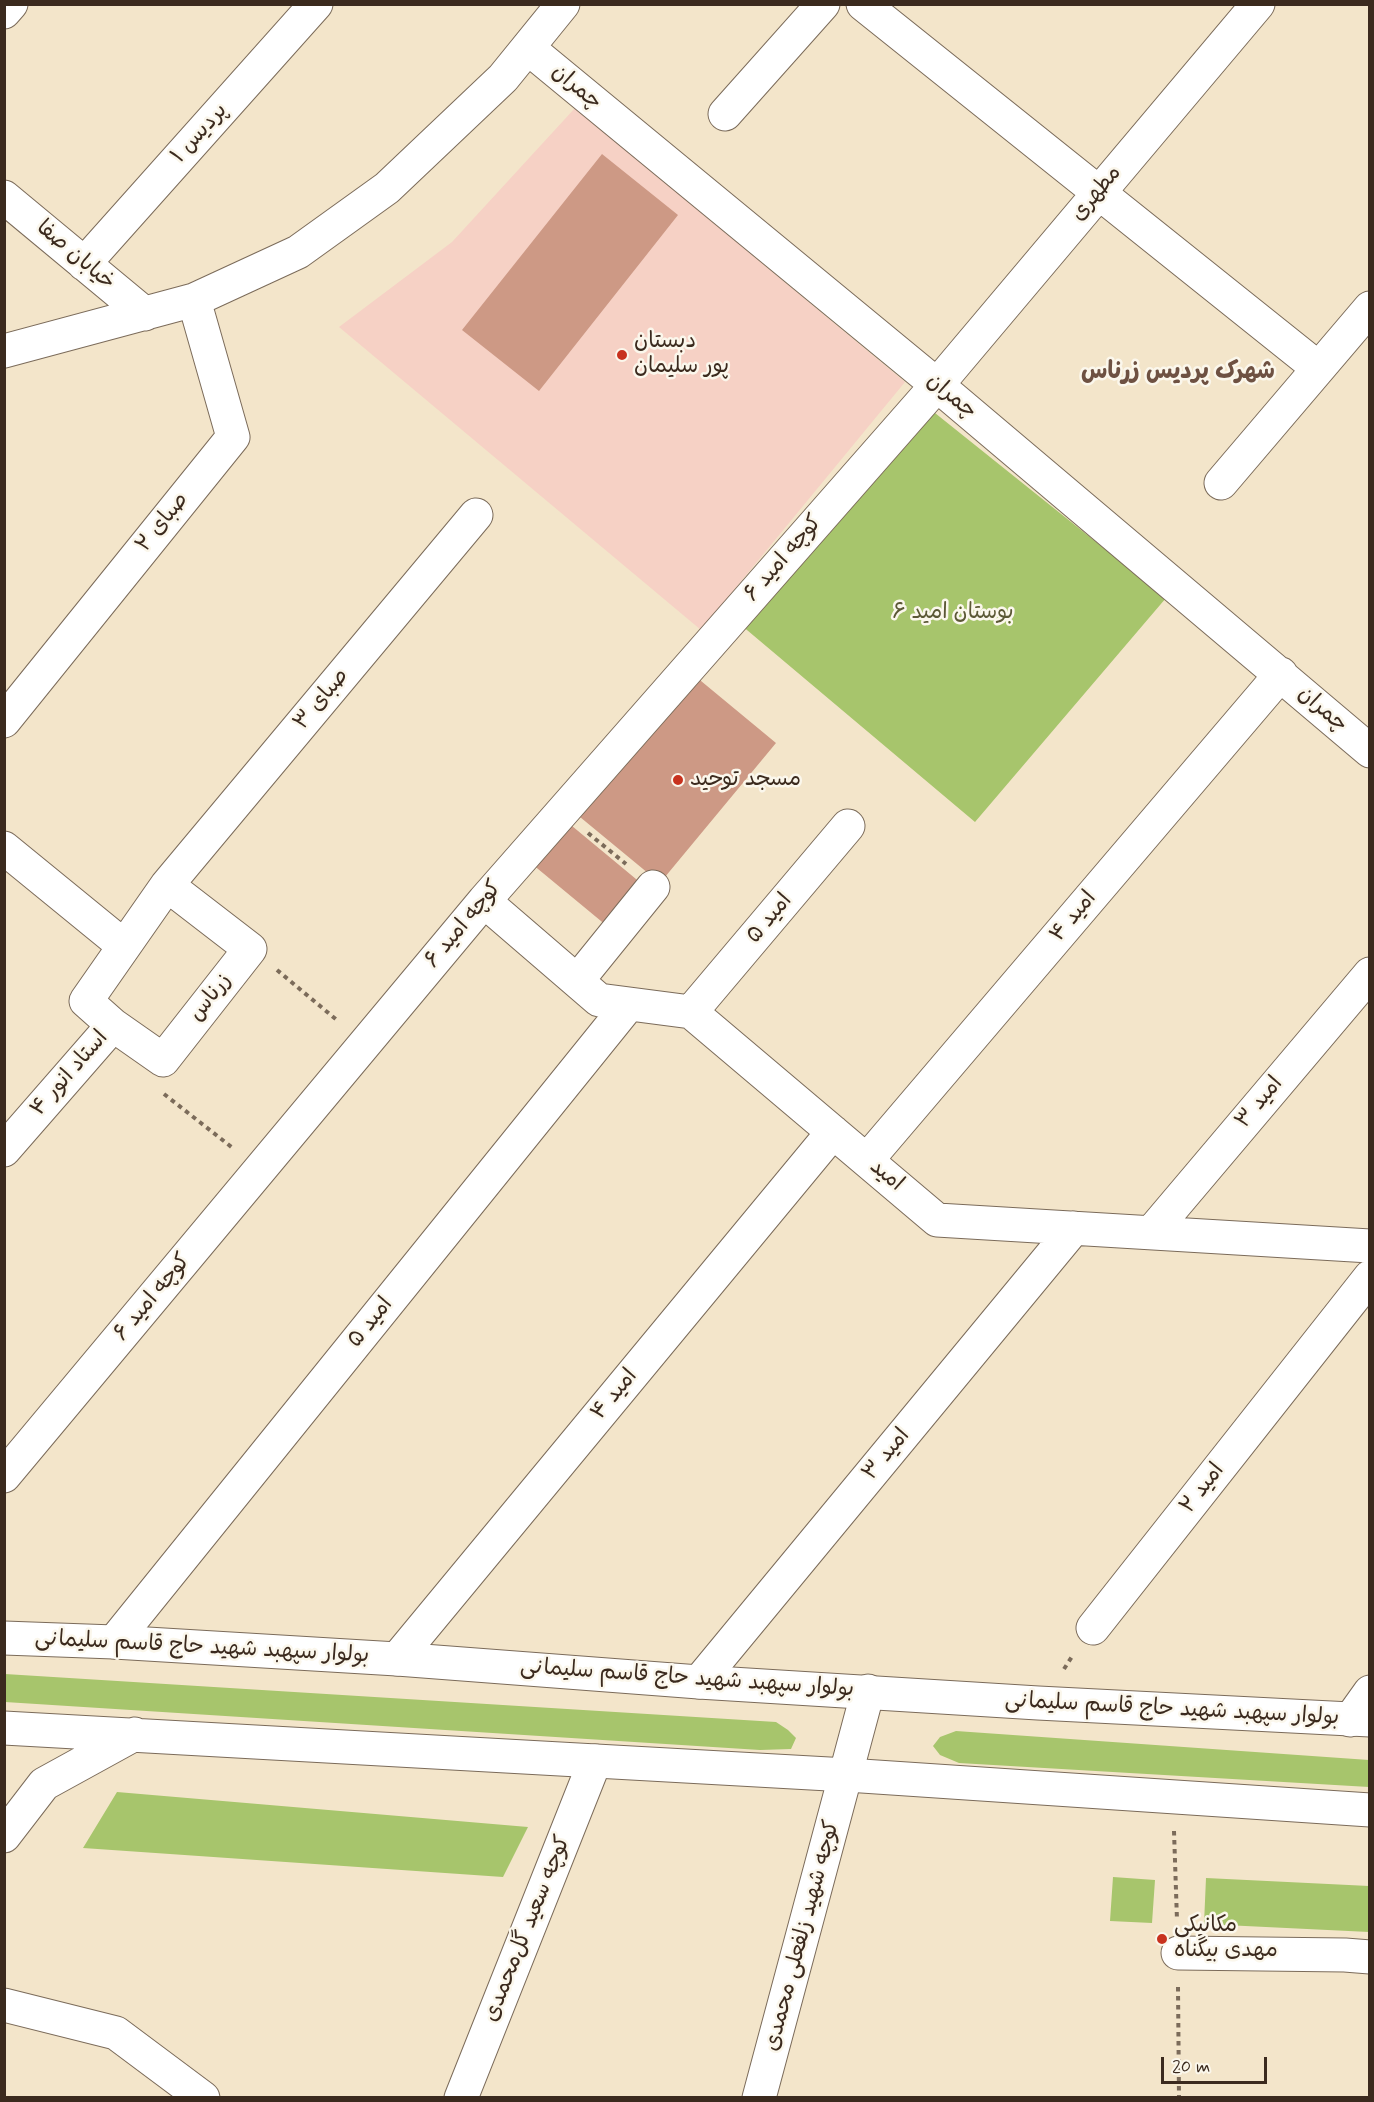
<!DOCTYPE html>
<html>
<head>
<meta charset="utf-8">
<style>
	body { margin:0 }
	#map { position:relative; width:1374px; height:2102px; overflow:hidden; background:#f3e5ca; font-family:Mynerve,sans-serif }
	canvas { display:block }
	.frame { position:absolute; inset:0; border:6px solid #3b2a1e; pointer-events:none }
	.scale { position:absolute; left:1161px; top:2057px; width:106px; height:27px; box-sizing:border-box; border:3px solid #3b2a1e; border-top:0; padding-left:8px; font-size:18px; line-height:21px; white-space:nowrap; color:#3b2a1e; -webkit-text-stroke:4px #fbf7ec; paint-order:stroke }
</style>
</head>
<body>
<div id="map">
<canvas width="1374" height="2102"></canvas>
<div class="frame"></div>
<div class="scale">20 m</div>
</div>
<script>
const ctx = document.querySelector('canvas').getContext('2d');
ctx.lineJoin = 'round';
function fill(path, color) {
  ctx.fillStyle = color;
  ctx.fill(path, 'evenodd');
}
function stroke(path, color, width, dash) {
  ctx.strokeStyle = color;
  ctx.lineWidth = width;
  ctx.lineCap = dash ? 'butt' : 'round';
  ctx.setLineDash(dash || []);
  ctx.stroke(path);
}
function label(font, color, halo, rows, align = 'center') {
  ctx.font = font + ' Mynerve,"Playpen Sans Arabic",sans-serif';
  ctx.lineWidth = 5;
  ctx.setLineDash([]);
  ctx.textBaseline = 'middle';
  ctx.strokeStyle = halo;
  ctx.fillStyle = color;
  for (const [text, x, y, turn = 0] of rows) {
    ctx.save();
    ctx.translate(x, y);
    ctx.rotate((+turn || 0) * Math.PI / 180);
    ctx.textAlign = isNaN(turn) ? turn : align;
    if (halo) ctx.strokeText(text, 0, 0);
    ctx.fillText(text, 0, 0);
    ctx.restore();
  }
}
fill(new Path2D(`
	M575 108 905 382 701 630 339 327 452 242Z`), '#f6d1c5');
fill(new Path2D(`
	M930 409 1166 598 975 822 741 625Z
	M5 1674 776 1722 788 1730 796 1738 791 1749 760 1750 5 1702Z
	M956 1731 1369 1760V1787L959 1763 940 1755 933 1746 940 1737Z
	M117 1792 528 1827 503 1877 83 1848Z
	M1113 1877 1155 1880 1152 1923 1110 1921Z
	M1206 1878 1369 1886V1932L1204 1924Z`), '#a7c56c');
fill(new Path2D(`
	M602 154 678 215 539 391 462 330Z
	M695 676 776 743 660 883 580 817Z
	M566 821 642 884 607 926 532 864Z`), '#cd9985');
const minor = new Path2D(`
	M863 4 1318 368
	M4 12 11 4
	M528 48 937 385 1370 751
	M725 114 823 4
	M4 197 145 314
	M84 264 316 4
	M4 351 194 300 298 252 387 188 503 78 563 4
	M1221 483 1370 308
	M4 721 233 437 194 300
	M4 848 124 946
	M167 885 250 949 163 1060 113 1025 86 1001 167 885 476 515
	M484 901 599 1000 691 1012 937 1220 1370 1246
	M577 981 653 887
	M691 1012 848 826
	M4 1150 113 1025
	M867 1160 1281 674
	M1151 1233 1370 974
	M4 1476 484 901 937 385 1258 4
	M1093 1628 1370 1277
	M114 1642 629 1004
	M397 1659 833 1132
	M699 1682 1074 1228
	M1350 1720 1370 1692
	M1178 1953 1345 1955 1370 1957
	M4 2005 116 2033 203 2098
	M461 2098 595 1761
	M759 2098 868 1691`);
const major = new Path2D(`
	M4 1638 114 1642 397 1659 699 1682 1038 1703 1370 1720
	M4 1728 847 1775 1370 1810
	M4 1836 44 1784 135 1734`);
stroke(minor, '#7b6b5a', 35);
stroke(major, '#7b6b5a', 35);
stroke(new Path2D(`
	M588 833 626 864
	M277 970 338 1021
	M164 1094 234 1149
	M1064 1669 1073 1655
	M1174 1831 1177 1920
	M1178 1987 1179 2098`), '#7b6b5a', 4, [4.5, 4.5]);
stroke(minor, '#fff', 33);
stroke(major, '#fff', 33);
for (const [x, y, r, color] of [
	[622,355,6,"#c8321e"],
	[678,780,6,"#c8321e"],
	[1162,1939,6,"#c8321e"]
]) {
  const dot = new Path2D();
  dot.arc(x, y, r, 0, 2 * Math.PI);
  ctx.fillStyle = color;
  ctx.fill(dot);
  stroke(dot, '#fbf7ec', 2);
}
label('22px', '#3b2a1e', '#fbf7ec', [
	["چمران",576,88,40],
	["پردیس ۱",200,134,-48],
	["مطهری",1097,194,-50],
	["خیابان صفا",75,256,40],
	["چمران",951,397,40],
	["صبای ۲",163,523,-51],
	["کوچه امید ۶",784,559,-49],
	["صبای ۳",322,700,-50],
	["چمران",1322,710,41],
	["امید ۴",1074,917,-50],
	["امید ۵",770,919,-50],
	["کوچه امید ۶",464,925,-50],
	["زرناس",211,998,-52],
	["استاد انور ۴",70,1074,-49],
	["امید ۳",1260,1103,-50],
	["امید",886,1176,40],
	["کوچه امید ۶",153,1298,-50],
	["امید ۵",371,1323,-51],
	["امید ۴",615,1395,-50],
	["امید ۳",887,1455,-50],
	["امید ۲",1203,1489,-52],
	["بولوار سپهبد شهید حاج قاسم سلیمانی",202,1648,3],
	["بولوار سپهبد شهید حاج قاسم سلیمانی",687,1679,4],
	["بولوار سپهبد شهید حاج قاسم سلیمانی",1172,1710,3],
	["کوچه سعید گل‌محمدی",528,1929,-68],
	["کوچه شهید زلفعلی محمدی",803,1936,-75]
]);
label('22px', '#3b2a1e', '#fbf7ec', [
	["دبستان",634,342],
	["پور سلیمان",634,367],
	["مسجد توحید",690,780],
	["مکانیکی",1174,1926],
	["مهدی بیگناه",1174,1951]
], 'left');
label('22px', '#5b5835', '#fbf7ec', [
	["بوستان امید ۶",953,613]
]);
label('bold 24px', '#6e5142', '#fbf7ec', [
	["شهرک پردیس زرناس",1178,373]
]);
</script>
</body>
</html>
